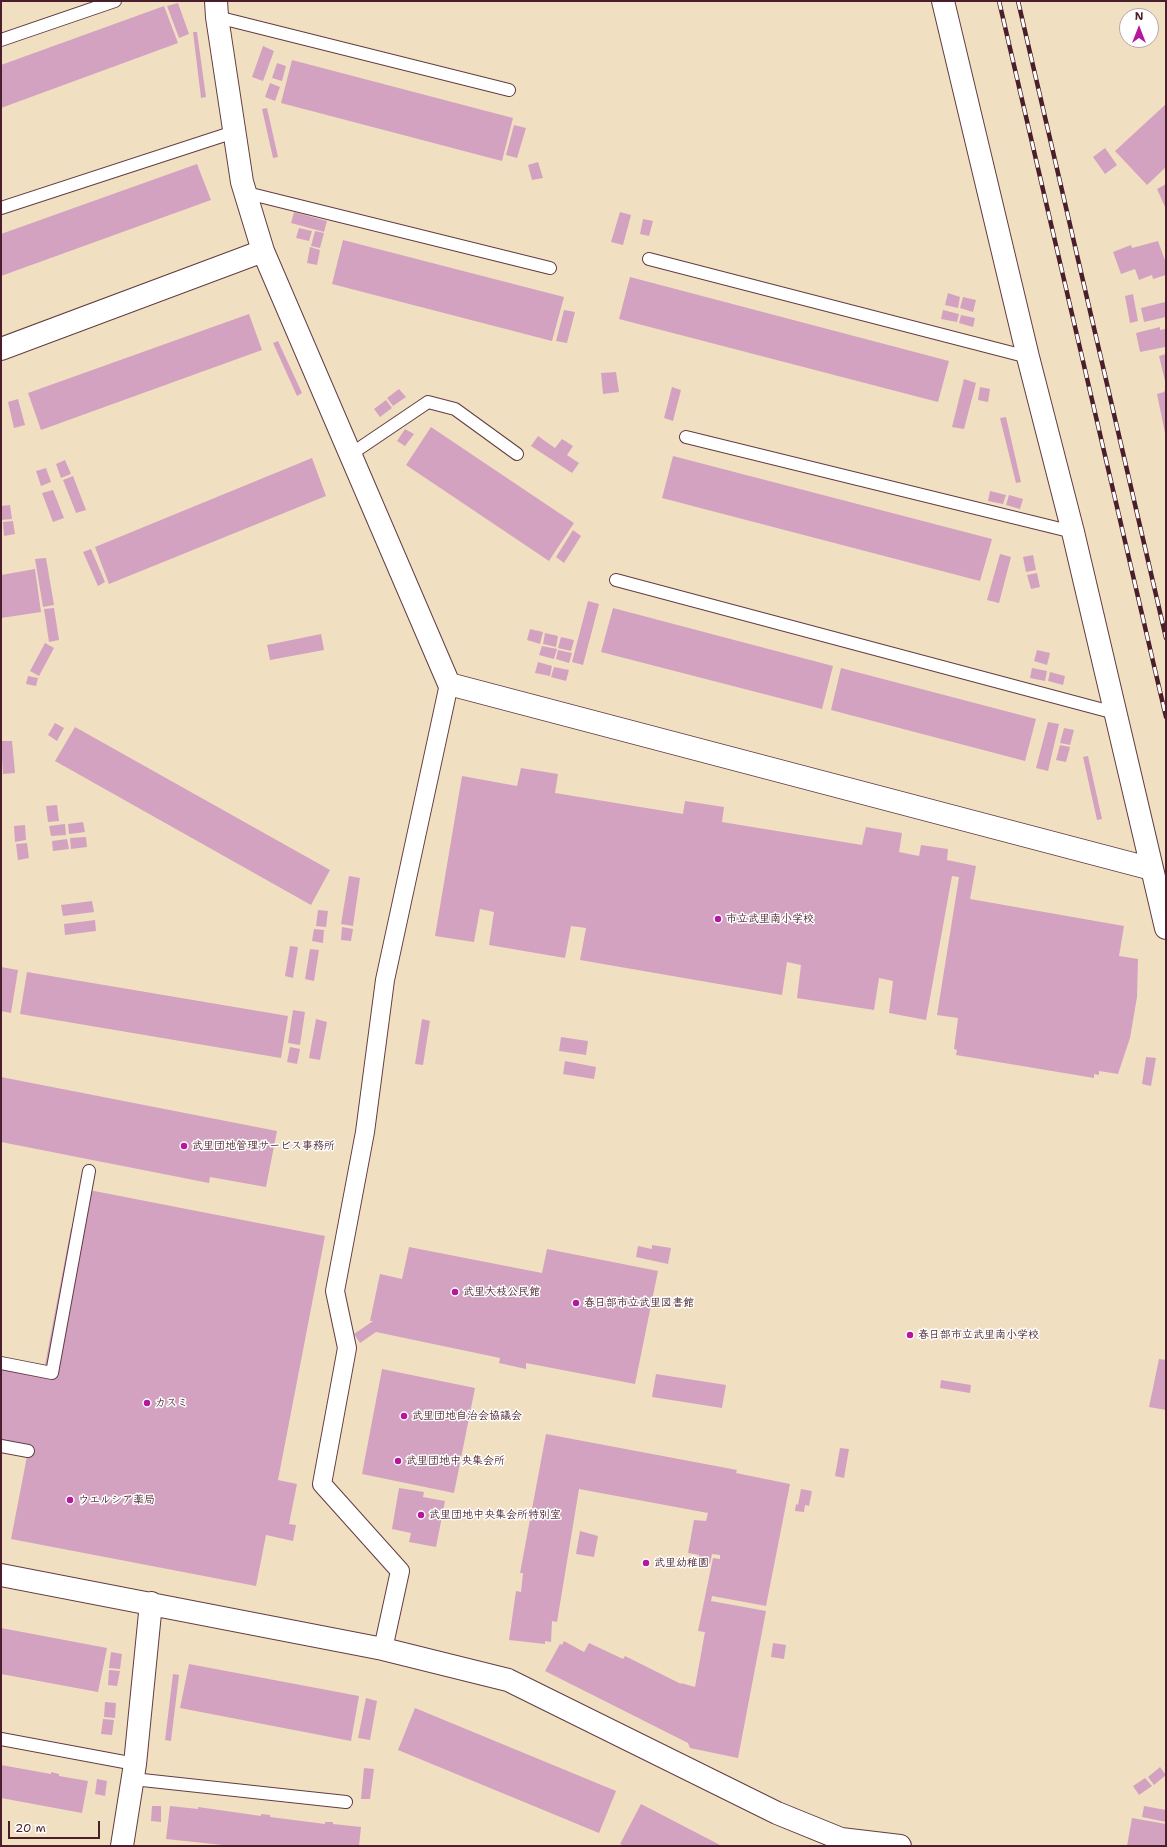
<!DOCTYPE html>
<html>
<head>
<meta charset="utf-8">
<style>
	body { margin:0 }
	#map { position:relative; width:1167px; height:1847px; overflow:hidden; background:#f0e0c1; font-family:"Shantell Sans",sans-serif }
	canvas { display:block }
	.frame { position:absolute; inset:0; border:2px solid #4a1f2b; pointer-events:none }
	.north { position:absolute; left:1119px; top:8px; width:40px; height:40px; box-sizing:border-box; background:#fff; border:1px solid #b7a5aa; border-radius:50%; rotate:0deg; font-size:11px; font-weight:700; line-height:16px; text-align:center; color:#4a1f2b }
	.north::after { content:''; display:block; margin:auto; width:14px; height:18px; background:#b5179e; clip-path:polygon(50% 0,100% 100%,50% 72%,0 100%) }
	.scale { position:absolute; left:8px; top:1821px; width:92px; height:18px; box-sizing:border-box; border:2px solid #4a1f2b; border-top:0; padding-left:5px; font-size:12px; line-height:14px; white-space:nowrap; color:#4a1f2b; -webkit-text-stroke:3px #fff; paint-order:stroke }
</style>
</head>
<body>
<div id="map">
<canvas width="1167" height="1847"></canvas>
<div class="frame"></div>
<div class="north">N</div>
<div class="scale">20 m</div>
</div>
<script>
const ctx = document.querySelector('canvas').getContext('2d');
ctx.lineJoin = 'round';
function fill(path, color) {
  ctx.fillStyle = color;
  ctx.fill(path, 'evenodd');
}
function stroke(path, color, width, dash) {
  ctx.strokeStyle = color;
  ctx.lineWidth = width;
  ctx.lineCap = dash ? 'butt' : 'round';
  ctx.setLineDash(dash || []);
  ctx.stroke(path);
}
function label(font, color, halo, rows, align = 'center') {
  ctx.font = font + ' "Shantell Sans","Klee One",sans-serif';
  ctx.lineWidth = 3;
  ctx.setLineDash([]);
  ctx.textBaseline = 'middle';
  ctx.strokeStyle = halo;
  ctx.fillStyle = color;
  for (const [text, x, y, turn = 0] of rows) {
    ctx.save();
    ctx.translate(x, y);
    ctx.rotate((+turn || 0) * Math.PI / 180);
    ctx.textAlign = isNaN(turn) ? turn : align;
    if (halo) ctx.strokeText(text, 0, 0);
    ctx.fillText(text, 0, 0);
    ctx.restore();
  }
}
fill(new Path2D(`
	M178 3 189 34 179 38 167 6Z
	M164 6 178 43 1 108V65Z
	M193 32H197L206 97 201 98Z
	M263 46 274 51 263 81 252 77Z
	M292 60 513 118 502 161 281 103Z
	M277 63 286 66 282 81 272 78Z
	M270 83 280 87 275 101 265 97Z
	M1166 104V167L1147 185 1115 151Z
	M267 108 278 157 273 158 262 109Z
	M514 125 526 128 517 158 506 155Z
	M1105 148 1117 165 1105 174 1093 157Z
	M538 162 543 178 532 180 528 165Z
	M197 164 211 200 1 276V234Z
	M1166 184V209L1157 189Z
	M294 212 327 221 324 232 291 223Z
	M620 212 631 215 623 245 611 242Z
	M643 219 653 221 649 236 640 234Z
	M299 228 312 231 309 241 296 238Z
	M315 231 324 233 320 248 311 246Z
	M343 240 564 297 552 341 332 284Z
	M1158 241 1166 263V275L1153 279 1152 275 1139 280 1135 269 1121 274 1113 252 1131 245 1132 248Z
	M310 247 320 250 317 265 307 263Z
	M630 277 949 361 938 402 619 319Z
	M948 293 960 297 958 308 945 305Z
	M1133 294 1138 321 1130 323 1125 296Z
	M963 297 976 300 973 312 960 308Z
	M1165 302 1166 317 1144 322 1141 308Z
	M564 310 575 312 567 343 556 341Z
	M943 310 959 314 957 322 941 319Z
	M249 314 262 350 41 430 28 393Z
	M961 315 975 318 973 327 959 323Z
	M1160 327V330L1165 329V347L1140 352 1136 333Z
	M278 341 302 393 297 396 273 343Z
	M1166 354V381H1165L1159 356Z
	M616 372 619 392 603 394 601 373Z
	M964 379 976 383 964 429 952 427Z
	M672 387 681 390 673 421 664 418Z
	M980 387 990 389 988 402 978 400Z
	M1166 388V433H1165L1157 394 1164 392Z
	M399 389 406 397 393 406 387 398Z
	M18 399 25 425 14 428 8 402Z
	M386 400 392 408 380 417 374 409Z
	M1006 417 1021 482 1016 483 1000 418Z
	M431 427 574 523 549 561 406 465Z
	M405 429 414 434 405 446 397 441Z
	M538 436 555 448 562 439 573 446 567 455 579 463 572 473 531 446Z
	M673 456 992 539 980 581 662 498Z
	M312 458 326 496 109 584 95 547Z
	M65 460 71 474 61 478 56 464Z
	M46 468 51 482 41 486 36 471Z
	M73 476 86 510 76 513 63 480Z
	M53 490 64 518 53 522 42 493Z
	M990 491 1006 495 1003 504 988 501Z
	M1009 495 1023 499 1020 509 1006 505Z
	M10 505 12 519 1 520V506Z
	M13 521 15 534 4 536 3 522Z
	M573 530 581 536 564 563 556 557Z
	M91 549 105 582 98 586 83 552Z
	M1000 554 1011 557 999 603 987 600Z
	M1033 555 1036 570 1026 572 1023 557Z
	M46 558 54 605 43 607 35 559Z
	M35 569 41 612 1 618V575Z
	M1037 573 1040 587 1031 589 1027 575Z
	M588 601 599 604 583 665 572 662Z
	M54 608 59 640 49 642 44 609Z
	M613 608 833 666 822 709 601 652Z
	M530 629 543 632 540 644 527 640Z
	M545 633 558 636 556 647 543 644Z
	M321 634 324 650 270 660 267 645Z
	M561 637 574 640 571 651 558 648Z
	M45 643 54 648 39 676 30 671Z
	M542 646 557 649 554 659 539 655Z
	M558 650 572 653 569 663 556 659Z
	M1037 650 1050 653 1047 665 1034 661Z
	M538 662 552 666 550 676 535 673Z
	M554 667 569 670 566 681 551 677Z
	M841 668 1036 719 1025 761 831 710Z
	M1032 668 1047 671 1045 681 1030 678Z
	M1050 672 1065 676 1063 685 1048 681Z
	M28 676 38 678 36 686 26 684Z
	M1048 722 1059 724 1048 771 1036 768Z
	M55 723 64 728 57 741 48 735Z
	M75 727 330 870 311 905 55 761Z
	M1064 728 1074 730 1070 745 1060 743Z
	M1 741H12L15 773 3 774Z
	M1060 745 1070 747 1066 762 1056 760Z
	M1088 756 1102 819 1097 820 1083 757Z
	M521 768 558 774 555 793 683 814 685 801 724 807 722 822 862 845 866 827 902 833 899 852 919 856 921 845 948 849 947 860 976 866 970 899 1124 926 1119 956 1138 959 1137 997 1130 1038 1118 1074 1099 1071V1075L1094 1074V1078L956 1055 957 1050 954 1049 958 1018 937 1015 959 877 952 876 926 1020 889 1013 893 981 879 978 874 1010 797 998 801 965 787 962 782 995 580 960 586 928 571 926 565 958 489 945 494 912 480 909 474 942 435 936 462 776 517 786Z
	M57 805 59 821 48 822 46 806Z
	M83 822 85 832 69 834 68 824Z
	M65 824 66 835 51 836 49 826Z
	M25 825 26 840 15 842 14 826Z
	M86 837 87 847 71 849 70 838Z
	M67 839 69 849 53 851 52 841Z
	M27 843 29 858 18 860 16 844Z
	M349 876 360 878 353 926 341 924Z
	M92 901 94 912 63 916 61 905Z
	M318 910 328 911 326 927 316 926Z
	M95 920 96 931 65 935 64 924Z
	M342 927 353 929 351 941 341 940Z
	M314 929 324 930 323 943 312 941Z
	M290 946 298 947 293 978 285 976Z
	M310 949 319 950 314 981 305 979Z
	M1 967 18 970 11 1013 1 1011Z
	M27 972 288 1016 281 1058 20 1014Z
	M293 1010 305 1012 300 1045 288 1043Z
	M316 1019 327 1022 320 1060 309 1058Z
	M422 1019 430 1021 423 1065 415 1064Z
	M561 1037 588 1041 586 1055 559 1051Z
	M290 1047 300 1049 297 1064 287 1062Z
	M1146 1057 1156 1058 1151 1086 1142 1084Z
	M565 1061 596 1067 594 1079 563 1074Z
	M1 1077 277 1131 266 1187 210 1177 209 1183 1 1142Z
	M89 1190 325 1236 278 1480 297 1484 289 1524 296 1525 293 1541 266 1535 256 1586 11 1539 29 1446 1 1441V1357L45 1365 71 1228 82 1230Z
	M652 1245 671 1248 668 1264 636 1257 638 1246 652 1249Z
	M409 1247 542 1273 547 1249 658 1271 635 1384 526 1363V1369L499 1363 500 1358 376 1332 360 1343 354 1334 373 1321H370L380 1274 402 1279Z
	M1159 1359 1166 1360V1410L1149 1407Z
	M382 1369 475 1388 454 1493 362 1474Z
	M656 1374 726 1385 722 1408 652 1397Z
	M941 1380 971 1385 970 1393 940 1388Z
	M546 1434 737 1470 736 1473 790 1484 766 1606 712 1596 711 1601 766 1611 738 1758 690 1748 688 1743 545 1671 560 1644 562 1645 564 1641 584 1652 589 1643 623 1659 625 1656 681 1684V1683L695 1687 705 1632 698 1631 713 1558 720 1559V1555L712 1554 710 1564 697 1562 699 1555 688 1553 694 1520 706 1521 708 1513 579 1489 557 1622 552 1621 551 1642 545 1641V1644L509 1640 516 1591 521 1592 523 1573H520Z
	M840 1448 849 1449 844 1478 835 1476Z
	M399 1488 424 1492 423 1497 445 1501 436 1547 409 1542 411 1533 392 1529Z
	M801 1489 812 1491 809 1506 805 1505 804 1512 795 1511 796 1504 798 1505Z
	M580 1531 598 1536 594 1557 576 1554Z
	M1 1628 107 1648 98 1692 1 1674Z
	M773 1643 786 1645 784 1659 771 1657Z
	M111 1652 122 1654 120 1669 109 1668Z
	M189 1664 359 1696 351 1741 180 1708Z
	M109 1670 120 1671 117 1686 108 1685Z
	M173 1674 179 1675 171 1741 165 1740Z
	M366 1698 377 1701 370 1740 358 1738Z
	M105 1702 116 1703 115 1718 104 1717Z
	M415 1708 616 1791 599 1833 398 1750Z
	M103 1719 114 1720 112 1735 101 1734Z
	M1 1765 51 1774V1772L59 1774V1776L88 1781 82 1813 1 1798Z
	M1160 1767 1166 1775 1154 1785 1148 1777Z
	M364 1768 374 1769 370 1799H361Z
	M1145 1778 1152 1786 1139 1795 1133 1786Z
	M97 1779 107 1781 105 1796 95 1794Z
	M641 1804 722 1846H625L620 1844Z
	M152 1806H161V1822L151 1821Z
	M170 1806 198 1809V1807L261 1816V1814L270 1815V1817L325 1824V1822H333V1824L361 1827 359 1846H232L166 1839Z
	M1144 1806 1166 1810V1822L1142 1817Z
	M1132 1818 1166 1824V1846H1127Z`), '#d3a2c1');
const service = new Path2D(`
	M217 17 509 90
	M1 40 115 1
	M247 193 550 268
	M1 208 234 132
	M649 259 1028 357
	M686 437 1073 532
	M351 454 428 402 455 409 517 454
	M616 580 1115 713
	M1 1363 52 1373 89 1171
	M1 1446 28 1451
	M1 1739 135 1764
	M133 1779 346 1802`);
const pedestrian = new Path2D(`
	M383 1649 400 1571 322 1484 347 1348 335 1291 365 1132 385 980 449 684`);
const minor = new Path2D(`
	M216 1 217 17 242 182 263 251 449 684 1152 869
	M943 1 1028 357 1073 532 1166 928
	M1 349 263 251
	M1 1575 383 1649 508 1680 777 1813 841 1839 900 1846
	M122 1846 135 1764 151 1603`);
stroke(service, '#633c42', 14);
stroke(pedestrian, '#633c42', 20);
stroke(minor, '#633c42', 24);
stroke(service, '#fff', 12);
stroke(pedestrian, '#fff', 18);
stroke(minor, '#fff', 22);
const rail = new Path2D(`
	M999 1 1166 717
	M1018 1 1166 638`);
stroke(rail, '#4a1f2b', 4.5);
stroke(rail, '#fff', 3, [9]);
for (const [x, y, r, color] of [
	[718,919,4,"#b5179e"],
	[184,1146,4,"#b5179e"],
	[455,1292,4,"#b5179e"],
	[576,1303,4,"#b5179e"],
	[910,1335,4,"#b5179e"],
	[147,1403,4,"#b5179e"],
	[404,1416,4,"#b5179e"],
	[398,1461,4,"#b5179e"],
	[70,1500,4,"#b5179e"],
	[421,1515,4,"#b5179e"],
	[646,1563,4,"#b5179e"]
]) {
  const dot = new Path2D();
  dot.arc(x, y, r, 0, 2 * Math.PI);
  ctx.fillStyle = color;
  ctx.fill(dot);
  stroke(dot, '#fff', 1.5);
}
label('bold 11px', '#4a1f2b', '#fff', [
	["市立武里南小学校",726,919],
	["武里団地管理サービス事務所",192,1146],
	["武里大枝公民館",463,1292],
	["春日部市立武里図書館",584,1303],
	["春日部市立武里南小学校",918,1335],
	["カスミ",155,1403],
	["武里団地自治会協議会",412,1416],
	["武里団地中央集会所",406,1461],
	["ウエルシア薬局",78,1500],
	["武里団地中央集会所特別室",429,1515],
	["武里幼稚園",654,1563]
], 'left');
</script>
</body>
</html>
